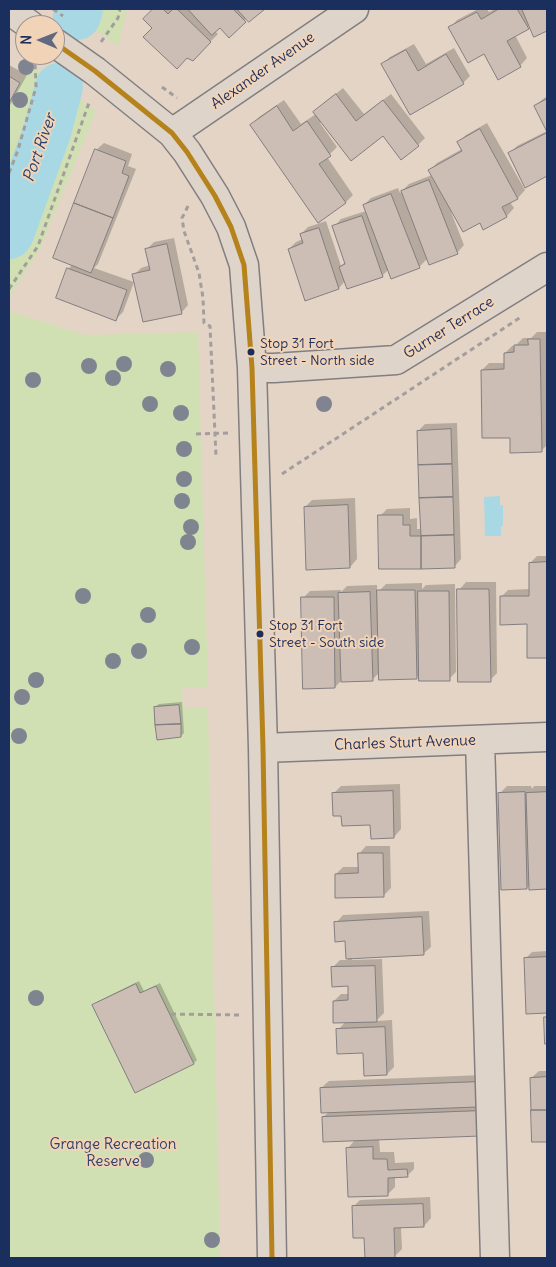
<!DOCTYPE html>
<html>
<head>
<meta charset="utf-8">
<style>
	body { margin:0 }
	#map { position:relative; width:556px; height:1267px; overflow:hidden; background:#e4d4c5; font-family:Delius,sans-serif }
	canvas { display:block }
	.frame { position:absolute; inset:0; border:10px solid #1b2f5e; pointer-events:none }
	.north { position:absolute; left:15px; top:15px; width:50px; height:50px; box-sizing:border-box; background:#f1d4b8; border:1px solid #9b9294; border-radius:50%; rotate:271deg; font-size:14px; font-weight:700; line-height:20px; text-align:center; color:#1b2f5e }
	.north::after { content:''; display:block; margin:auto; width:18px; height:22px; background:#616982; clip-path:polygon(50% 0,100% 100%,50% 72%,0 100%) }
</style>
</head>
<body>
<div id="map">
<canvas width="556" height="1267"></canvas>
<div class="frame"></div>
<div class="north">N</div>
</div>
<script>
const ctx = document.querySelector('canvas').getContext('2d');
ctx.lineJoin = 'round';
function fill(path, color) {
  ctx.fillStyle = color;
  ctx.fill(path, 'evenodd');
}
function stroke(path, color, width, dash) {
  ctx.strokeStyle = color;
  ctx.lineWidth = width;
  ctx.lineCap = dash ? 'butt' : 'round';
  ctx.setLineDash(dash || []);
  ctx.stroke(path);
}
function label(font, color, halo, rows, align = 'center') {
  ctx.font = font + ' Delius,sans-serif';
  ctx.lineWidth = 4;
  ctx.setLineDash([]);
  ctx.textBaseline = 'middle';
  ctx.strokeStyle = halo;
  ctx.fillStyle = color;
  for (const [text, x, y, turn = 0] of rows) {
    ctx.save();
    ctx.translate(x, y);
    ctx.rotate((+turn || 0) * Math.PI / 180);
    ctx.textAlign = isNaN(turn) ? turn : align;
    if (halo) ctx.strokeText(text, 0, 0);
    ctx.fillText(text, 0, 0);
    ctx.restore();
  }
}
fill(new Path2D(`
	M64 9H127L118 46Z
	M30 64 96 111 40 249 9 297V106Z
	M9 311 85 335 198 332 208 687 182 688 183 708 208 707 220 1258H9Z`), '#d1e0b3');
fill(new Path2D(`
	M500 496V505H503V526H501V536H485L484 497Z`), '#a8d8e3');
fill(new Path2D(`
	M155 9H263L249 21 247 18 229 36 220 27 215 31 218 34 192 60 145 19Z
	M478 9H487L489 12 495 9H547V30L534 35 530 25 515 35 527 58 520 66 484 52 450 28 457 20Z
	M414 44 426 64 454 48 470 76 463 83 383 64 390 57Z
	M9 65 27 75 9 107Z
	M343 88 364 114 391 94 425 138 418 145 383 135 322 122 320 123 337 147 327 157 353 195 346 202 318 221 252 125 259 117 284 100 301 124 316 114 315 112 322 105Z
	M547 96V130L535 106 543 99Z
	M487 123 525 190 518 198 510 202 514 208 507 216 484 228 480 221 453 212H451L464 245 457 253 428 258 419 267 388 270 382 276 345 281 339 288 289 249 296 242 303 239 301 234 308 227 326 221 341 266 345 262 334 227 341 219 366 211 364 205 371 198 398 188 400 193 409 184 432 175 430 170 437 163 462 149 458 142 466 135Z
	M547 131V175L526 186 510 153 517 146Z
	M104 143 132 154 128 166 136 169 98 264 94 268 134 282 123 312 116 319 68 269 73 264 96 150Z
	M174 238 188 305 181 313 134 275 141 268 150 265 147 249 154 242Z
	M537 332H547V445L541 451 511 436 482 370 489 363H505V353L512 346H515L523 338H531Z
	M457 423 461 559 454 567 380 516 387 509 410 508V519L417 518V529H422L418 431 425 424Z
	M355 498 357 559 350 567 305 507 312 500Z
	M537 556H547V657H529L528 623 501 597 508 590 530 589V563Z
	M466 582H496L497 673 490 680 459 590Z
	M422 583V589L426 585 455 584 456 672 449 679 420 674 416 678 380 672 372 680 341 681 335 687 303 598 310 591 341 590V592L347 586 377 585V593L386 584Z
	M182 702 184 733 181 736 155 707 159 704Z
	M400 784 401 829 394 837 371 824 342 815 333 794 341 786Z
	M507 786H531L532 789 534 786H547V888H530V885L527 888 500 793Z
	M366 846H390L391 888 384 895 336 874 343 867H359V854Z
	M429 911 431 947 423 954 352 957V960L382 959 384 1013 376 1021 392 1020 394 1067 387 1074 364 1052 338 1030 346 1021 334 1001 341 994H350L349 985 333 967 340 960H348L347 940 336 923 343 915Z
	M547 951V1012H527L525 959 532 952Z
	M139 981 144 991 160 983 197 1060 194 1063 136 1091 94 1005 97 1002Z
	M539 1071H547V1140L533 1141 531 1078Z
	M483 1075 487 1127 379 1138 380 1152H394L395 1163 414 1162V1169L407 1176 395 1177V1187L388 1194 347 1149 356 1139 323 1117 330 1111 321 1088 329 1081Z
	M430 1197 431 1218 424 1226 401 1227 402 1249 395 1256 366 1237 353 1207 360 1200Z`), '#0003');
stroke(new Path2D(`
	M77 16 79 9
	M9 235 11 231 47 132 59 87`), '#a8d8e3', 48);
const building = new Path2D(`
	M153 9H163L168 14 173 9H177L211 42 193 61 187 58 177 69 143 37 152 28 143 19Z
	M188 9H233L246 22 229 38 220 28 212 35Z
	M237 9H265L249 22Z
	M499 9H517L529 29 507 41 521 67 498 80 484 54 468 63 448 27 477 12 481 19Z
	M522 9H547V31L534 37Z
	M406 50 418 71 446 54 464 84 410 115 381 64Z
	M9 76 20 83 9 103Z
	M336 94 356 121 383 100 419 146 401 160 383 136 351 161 313 112Z
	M547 99V132L534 106Z
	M277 106 293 131 307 121 331 156 319 164 346 203 318 223 250 125Z
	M480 129 518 199 502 207 507 217 483 230 480 223 463 232 428 170 462 151 457 142Z
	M547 133V176L525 188 508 153Z
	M95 149 126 161 122 173 129 176 113 218 74 203Z
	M429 180 458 254 429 265 401 191Z
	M391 194 420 268 391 279 363 205Z
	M74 203 113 218 91 273 53 258Z
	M362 216 383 277 347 289 339 267 345 264 332 226Z
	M319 228 339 289 305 301 288 249 303 243 300 234Z
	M167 244 182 314 143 322 132 274 150 270 145 249Z
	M67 268 127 290 116 321 56 298Z
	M528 339H540L542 452 510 453V438H482L481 370 504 369V353L514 352V345H528Z
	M451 429 452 464 418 465 417 431Z
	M452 464 453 497 419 498 418 465Z
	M453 497 454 535 421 536 419 498Z
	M348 505 350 568 306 570 304 507Z
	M378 515H403V525H410V536H421V569H379Z
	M454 535 455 568 421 569V536Z
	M547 562V658H527V624L500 625V596H529V563Z
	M457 589H489L491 682H458Z
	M377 590H415L417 679 379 680Z
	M418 591H449L450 681H419Z
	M370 592 373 681 341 682 338 593Z
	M301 597H334L335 688 303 689Z
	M179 705 181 724 155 725 154 707Z
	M181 724V737L157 740 155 725Z
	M393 791 394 838 371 839 370 825 342 826 341 816H333L332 793Z
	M525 792 527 889 501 890 498 793Z
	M547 792V889L529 890 526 793Z
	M358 853H383L384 897 335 898V874L358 873Z
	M422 917 424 955 346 959 345 941 335 942 334 922Z
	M547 957V1013L526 1014 524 958Z
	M375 966 377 1022 333 1023V1001L348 1000V986L332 987 331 967Z
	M136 984 140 993 156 986 194 1064 135 1093 92 1005Z
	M544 1017H547V1044H545Z
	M385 1027 387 1075 364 1076 363 1053 337 1054 336 1029Z
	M547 1077V1110H531L530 1078Z
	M477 1082V1107L321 1113 320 1088Z
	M531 1110H547V1142H532Z
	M479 1111 480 1136 323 1142 322 1117Z
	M373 1147V1159H387L388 1170 407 1169 408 1177 388 1178V1196L348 1197 346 1148Z
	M423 1204 424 1227 394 1228 395 1258H365L364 1238H353L352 1206Z`);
fill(building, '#ccbeb5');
stroke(building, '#827e80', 1);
const minor = new Path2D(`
	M9 10 30 25
	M55 43 95 71 172 133 187 152 215 196 231 227 244 265 252 368 263 748 272 1258
	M172 133 354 9
	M252 368H274L396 360 547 267
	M480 740 495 1258
	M263 748 547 737`);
stroke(minor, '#827e80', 31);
stroke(new Path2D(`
	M53 9 63 16
	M101 42 118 18 120 9
	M162 87 177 98
	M9 173 18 150 36 87 35 62
	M188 206 182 218 184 231 199 273 203 298 204 323 210 326 216 456
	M9 289 38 246 90 100
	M196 434 228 433
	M282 474 521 317
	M171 1014 240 1015`), '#a39e9d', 3, [5, 4]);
stroke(minor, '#dfd4ca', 28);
stroke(new Path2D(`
	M55 43 95 71 172 133 187 152 215 196 231 227 244 265 252 368 263 748 272 1258`), '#b5821c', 5);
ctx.fillStyle = '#7f8490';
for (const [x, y] of [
	[26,67],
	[20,100],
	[124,364],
	[89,366],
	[168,369],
	[113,378],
	[33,380],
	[150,404],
	[324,404],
	[181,413],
	[184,449],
	[184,479],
	[182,501],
	[191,527],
	[188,542],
	[83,596],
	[148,615],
	[192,647],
	[139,651],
	[113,661],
	[36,680],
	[22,697],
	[19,736],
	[36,998],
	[146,1160],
	[212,1240]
]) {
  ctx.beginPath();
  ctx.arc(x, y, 8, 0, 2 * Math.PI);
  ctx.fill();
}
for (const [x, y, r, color] of [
	[251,352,4.5,"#1b2f5e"],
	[260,634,4.5,"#1b2f5e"]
]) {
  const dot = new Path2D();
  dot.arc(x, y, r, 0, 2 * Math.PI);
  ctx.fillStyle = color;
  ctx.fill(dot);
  stroke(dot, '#f1d4b8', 2);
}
label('14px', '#1b2f5e', '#f1d4b8', [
	["Stop 31 Fort",260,344],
	["Street - North side",260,361],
	["Stop 31 Fort",269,626],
	["Street - South side",269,643]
], 'left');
label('15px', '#1b2f5e', '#f1d4b8', [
	["Alexander Avenue",263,71,-35],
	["Gurner Terrace",449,328,-32],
	["Charles Sturt Avenue",405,743,-2]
]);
label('15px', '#2c4265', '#f1d4b8', [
	["Grange Recreation",113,1145],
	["Reserve",113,1162]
]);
label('italic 16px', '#27406d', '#f1d4b8', [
	["Port River",40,148,-71]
]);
</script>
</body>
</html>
